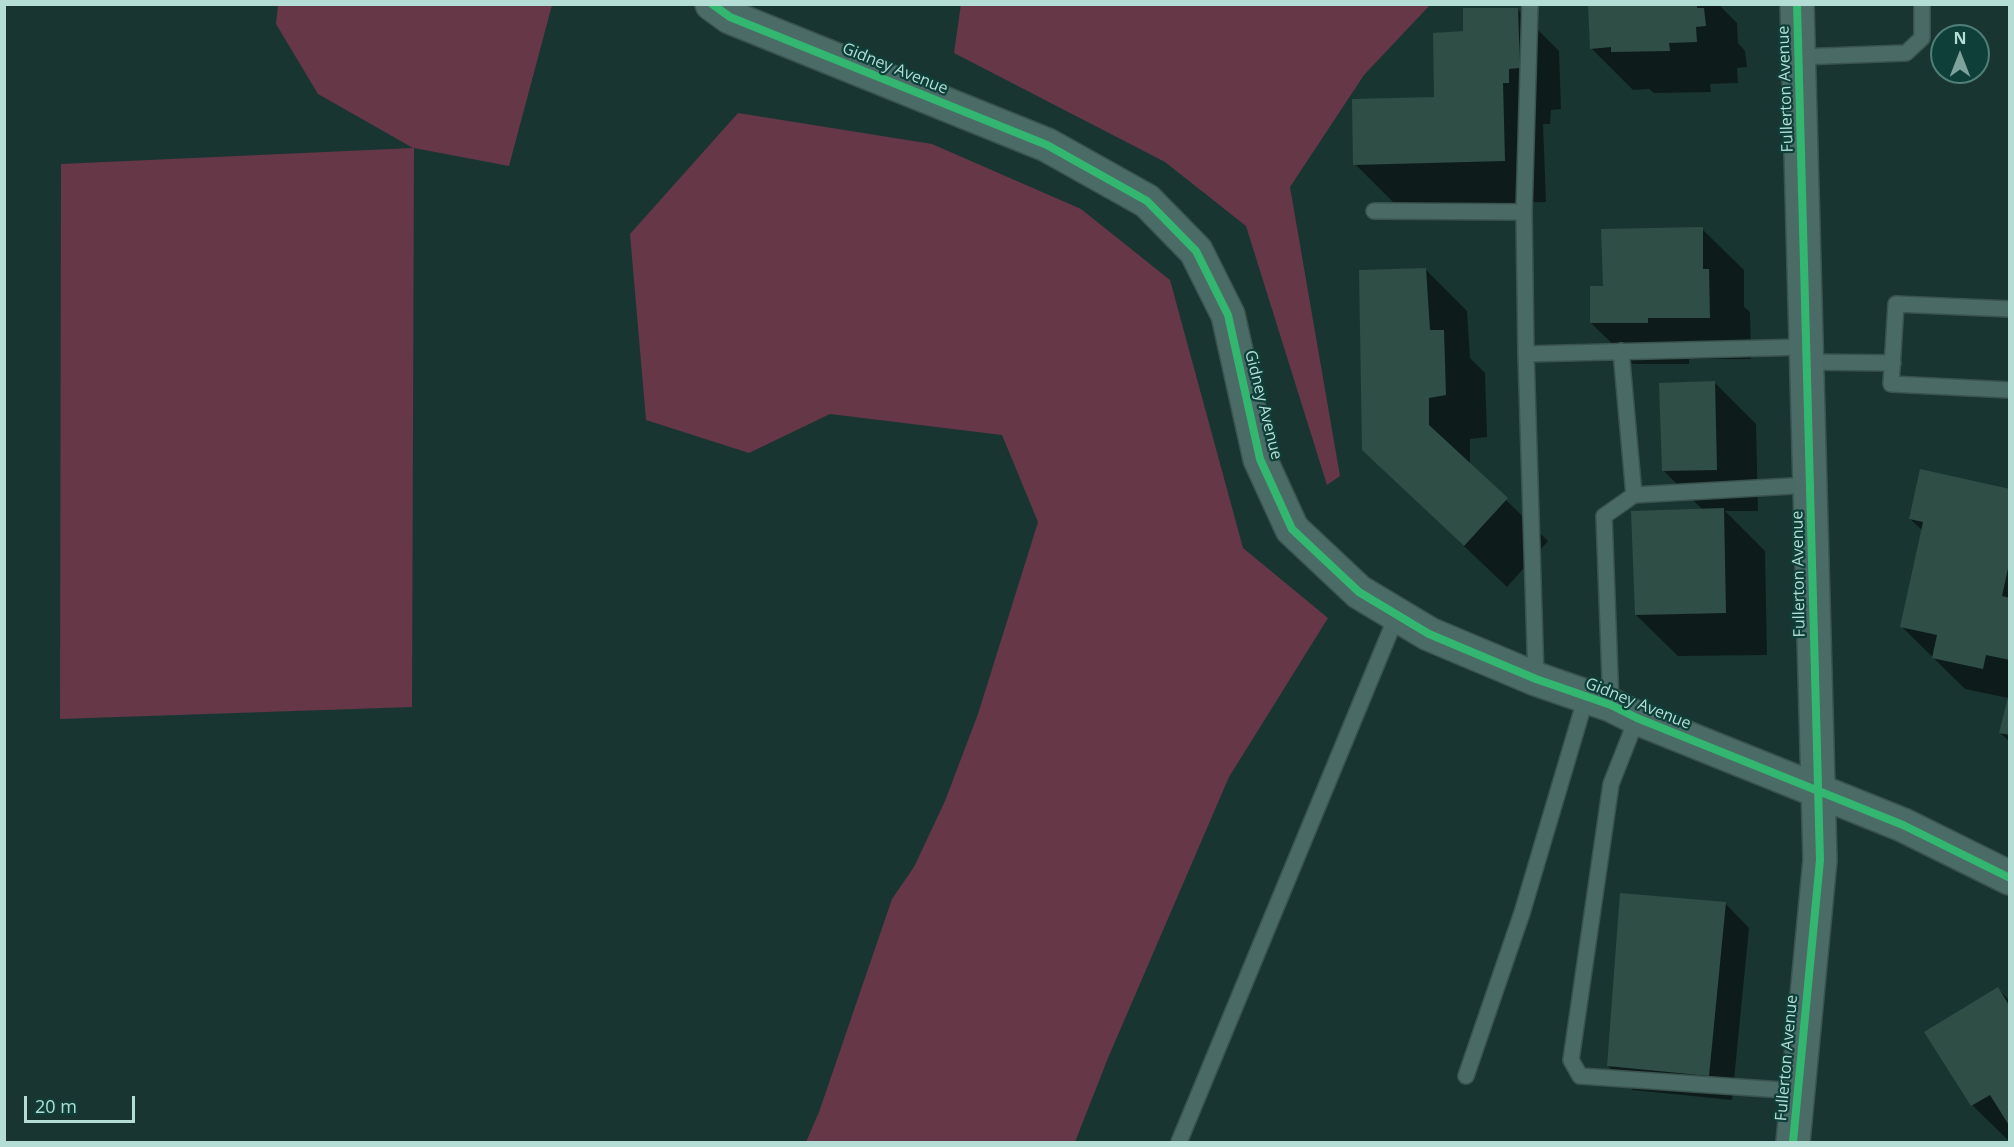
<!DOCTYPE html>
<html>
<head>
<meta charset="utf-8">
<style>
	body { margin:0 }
	#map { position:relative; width:2014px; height:1147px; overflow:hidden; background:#193531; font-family:"Open Sans",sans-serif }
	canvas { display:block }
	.frame { position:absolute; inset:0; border:6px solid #b4ddd5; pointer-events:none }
	.north { position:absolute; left:1930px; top:24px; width:60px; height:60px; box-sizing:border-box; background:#0e4039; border:2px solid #507f77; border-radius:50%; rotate:0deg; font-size:16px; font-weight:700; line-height:24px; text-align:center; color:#b4ddd5 }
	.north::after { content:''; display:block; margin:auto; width:21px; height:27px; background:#7ea29c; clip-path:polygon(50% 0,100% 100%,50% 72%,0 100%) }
	.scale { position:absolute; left:24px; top:1096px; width:111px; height:27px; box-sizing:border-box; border:3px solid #b4ddd5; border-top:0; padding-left:8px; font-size:18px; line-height:21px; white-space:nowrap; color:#b4ddd5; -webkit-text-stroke:4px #0e4039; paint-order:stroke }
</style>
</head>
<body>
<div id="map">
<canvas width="2014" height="1147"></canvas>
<div class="frame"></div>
<div class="north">N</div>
<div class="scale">20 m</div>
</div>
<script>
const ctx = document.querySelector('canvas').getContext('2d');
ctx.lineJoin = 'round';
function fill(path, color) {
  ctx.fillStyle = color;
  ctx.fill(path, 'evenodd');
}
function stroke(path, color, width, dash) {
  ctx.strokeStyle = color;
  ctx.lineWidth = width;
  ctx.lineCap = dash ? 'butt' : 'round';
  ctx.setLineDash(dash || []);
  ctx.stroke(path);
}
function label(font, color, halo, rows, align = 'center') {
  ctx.font = font + ' "Open Sans",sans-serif';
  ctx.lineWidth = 4.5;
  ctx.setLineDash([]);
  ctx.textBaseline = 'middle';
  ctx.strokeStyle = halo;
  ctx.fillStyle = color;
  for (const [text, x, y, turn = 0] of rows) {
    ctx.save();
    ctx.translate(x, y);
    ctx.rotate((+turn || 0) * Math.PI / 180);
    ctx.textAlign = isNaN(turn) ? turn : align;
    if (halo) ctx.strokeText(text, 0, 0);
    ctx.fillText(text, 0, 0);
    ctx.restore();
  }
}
fill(new Path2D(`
	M961 4 1430 5 1364 75 1290 187 1340 476 1327 485 1246 226 1165 162 954 53Z
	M278 5H552L509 166 414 148 412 707 60 719 61 164 413 148 318 94 276 24Z
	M738 113 932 144 1081 209 1170 280 1243 548 1328 618 1229 777 1108 1058 1075 1142H806L819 1112 892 899 914 867 945 801 978 714 1038 522 1002 435 830 414 749 453 646 420 630 234Z`), '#653747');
fill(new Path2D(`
	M1590 4H1718L1737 23 1738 43 1745 51 1747 67 1737 68 1738 83 1710 84 1711 92 1654 93 1649 89 1633 90 1591 48Z
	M1517 9 1559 51 1561 109 1551 110 1550 124H1543L1546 202 1397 206 1355 164 1436 99 1464 33Z
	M1702 229 1744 270V307L1750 312 1751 359H1689V364H1633L1591 323 1605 287Z
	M1425 269 1467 311 1470 358 1485 373 1487 437 1470 439V465L1548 541 1507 587 1406 491Z
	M1714 382 1756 424 1758 511H1725L1765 551 1767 655 1678 656 1636 615 1703 510 1663 470Z
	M2010 490V742L2000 733 2008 698 1965 689 1902 627 1923 531 1910 519Z
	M1725 903 1749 928 1732 1100 1633 1090 1608 1066Z
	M1998 989 2010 1001V1142L1972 1105 1926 1032Z`), '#0007');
fill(new Path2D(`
	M1588 4H1697V8H1704L1706 26 1696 27 1697 42 1669 43 1670 51 1611 52V47L1590 49Z
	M1463 8H1518L1520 68 1509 69V83H1503L1505 161 1353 165 1352 99 1434 97 1433 33 1463 31Z
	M1703 227V269H1709L1710 318H1648V323H1590V286H1603L1601 229Z
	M1426 268 1430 330H1444L1446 395 1429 398V425L1508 498 1464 546 1362 450 1359 270Z
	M1715 381 1717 470 1662 471 1659 383Z
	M1920 469 2010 489V559L2002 596 2010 598V660L1986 655 1983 669 1932 658 1937 635 1900 627 1923 522 1909 519Z
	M1724 508 1726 613 1635 615 1631 511Z
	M2010 689V735L1999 733Z
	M1620 893 1726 902 1709 1076 1607 1066Z
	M1998 987 2010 1007V1127L1990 1095 1971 1106 1924 1032Z`), '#2f4e46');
const lane = new Path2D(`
	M1798 57 1906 53 1922 38V4
	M1374 211 1524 212 1530 4
	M1524 212 1526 354 1807 347
	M2010 309 1896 304 1891 384 2010 390
	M1621 351 1634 495
	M1526 354 1536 679
	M1807 362 1893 363
	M1611 705 1604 516 1634 495 1810 485
	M1637 718 1611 784 1571 1060 1580 1076 1797 1091
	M1466 1076 1522 913 1586 697
	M1179 1142 1397 615`);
const secondary = new Path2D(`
	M712 4 730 17 1047 145 1147 201 1196 251 1228 315 1260 459 1292 529 1359 592 1429 634 1536 679 1611 705 1637 718 1903 825 2010 878
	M1793 1142 1820 860 1797 4`);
stroke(lane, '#3a534e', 18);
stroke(secondary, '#3a534e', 36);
stroke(lane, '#496a65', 15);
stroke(secondary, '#4a6b66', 33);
stroke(new Path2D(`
	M712 4 730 17 1047 145 1147 201 1196 251 1228 315 1260 459 1292 529 1359 592 1429 634 1536 679 1611 705 1637 718 1903 825 2010 878
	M1793 1142 1820 860 1797 4`), '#33b770', 8);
label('16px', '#b4ddd5', '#0e4039', [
	["Gidney Avenue",895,69,22],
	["Fullerton Avenue",1786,89,-92],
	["Gidney Avenue",1263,405,76],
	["Fullerton Avenue",1799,574,-91],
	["Gidney Avenue",1638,704,22],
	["Fullerton Avenue",1787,1058,-85]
]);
</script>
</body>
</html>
